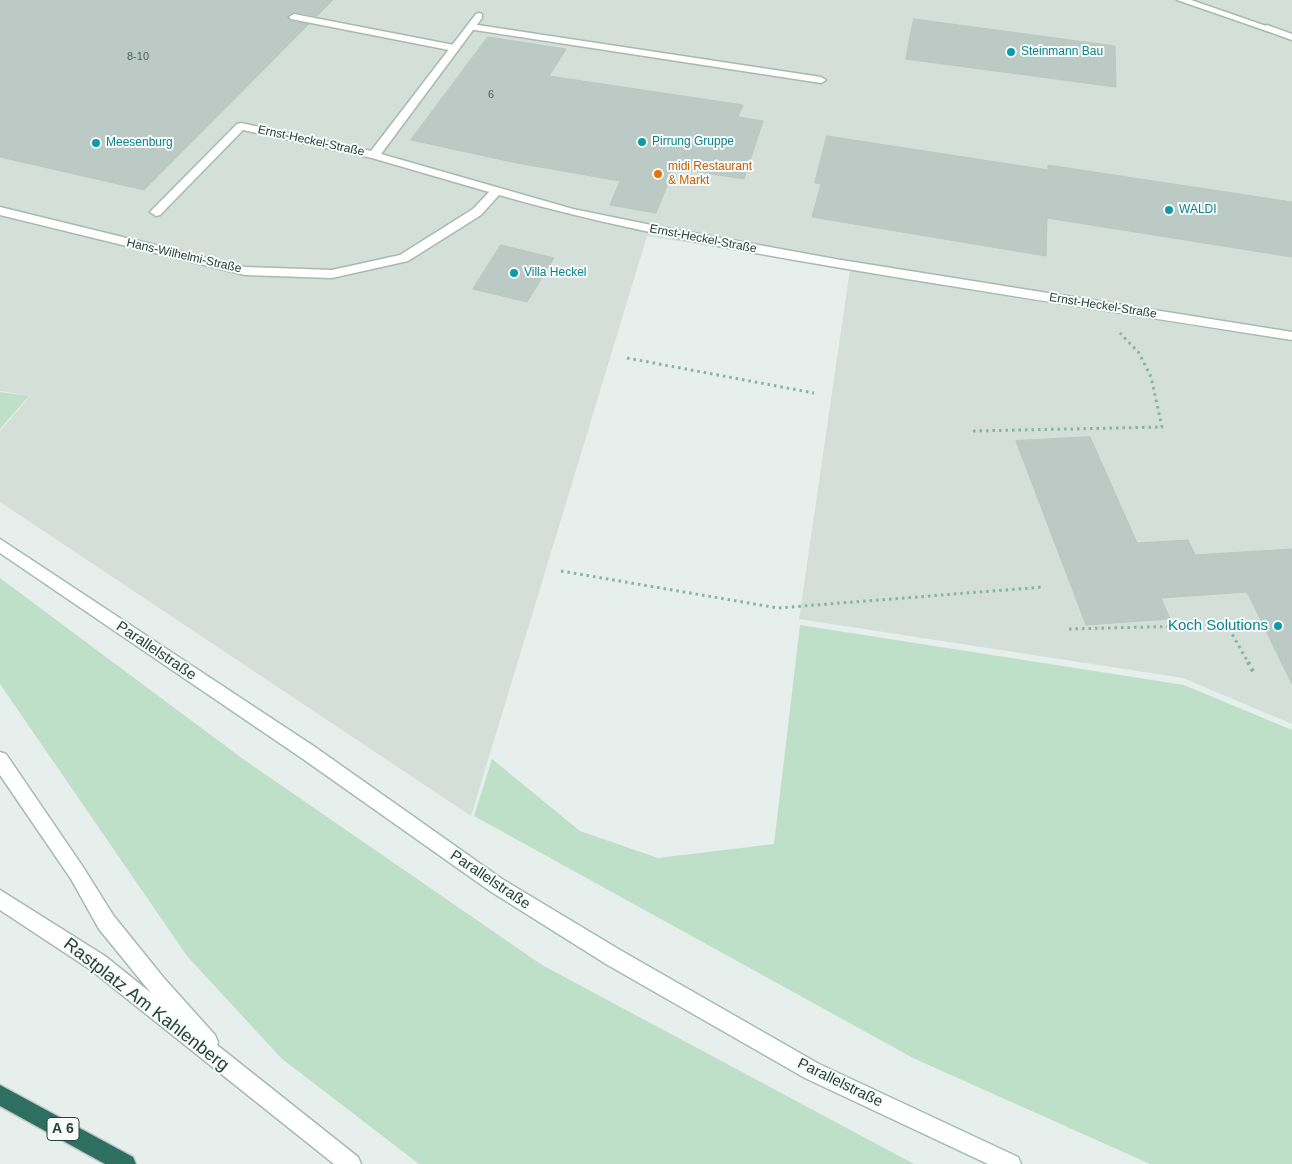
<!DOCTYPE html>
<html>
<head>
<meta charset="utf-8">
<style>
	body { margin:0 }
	canvas { display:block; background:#e6efeb }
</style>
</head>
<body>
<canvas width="1292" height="1164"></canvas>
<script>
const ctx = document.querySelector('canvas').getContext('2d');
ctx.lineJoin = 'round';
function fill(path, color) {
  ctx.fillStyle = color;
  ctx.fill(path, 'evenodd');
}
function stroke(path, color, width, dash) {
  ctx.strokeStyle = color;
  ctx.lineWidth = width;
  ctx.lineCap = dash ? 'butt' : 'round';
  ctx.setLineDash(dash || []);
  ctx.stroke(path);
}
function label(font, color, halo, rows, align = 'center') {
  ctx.font = font + ' Helvetica,sans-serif';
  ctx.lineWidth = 4;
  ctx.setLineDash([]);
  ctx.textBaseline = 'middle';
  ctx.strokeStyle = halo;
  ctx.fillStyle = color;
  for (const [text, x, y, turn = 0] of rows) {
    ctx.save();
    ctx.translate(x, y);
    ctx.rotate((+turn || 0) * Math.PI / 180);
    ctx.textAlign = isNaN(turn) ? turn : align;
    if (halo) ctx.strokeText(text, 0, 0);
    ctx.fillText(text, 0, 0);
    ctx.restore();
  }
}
fill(new Path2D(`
	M0 0H1292V724L1183 678 799 619 850 269 647 236 471 816 0 502V431L30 396 0 391Z`), '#d4dfda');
fill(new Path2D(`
	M0 392 29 396 0 429Z
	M0 578 243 759 542 965 914 1164H419L281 1058 187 956 0 684Z
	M800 625 1184 685 1292 730V1164H1150L913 1058 474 816 492 759 580 831 658 858 774 844Z`), '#bfe0c8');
const building = new Path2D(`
	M0 0H333L317 16 294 12 288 15V18L291 21 309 24 144 190 0 157Z
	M914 19 1115 46 1116 87 906 59Z
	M488 37 566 49 549 76 743 105 738 117 763 121 744 179 674 168 656 213 610 205 620 181 517 163 411 140Z
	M827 136 1048 170V165L1292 202V257L1047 218 1046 256 812 217 821 184 815 183Z
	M501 245 554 258 527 302 473 289Z
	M1090 437 1137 543 1188 540 1195 555 1292 549V684L1247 592 1161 598 1170 619 1086 625 1016 441Z`);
fill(building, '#bbcac4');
stroke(building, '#b8c9c2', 1);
const lane = new Path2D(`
	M1177 0H1191L1272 28 1267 31 1264 30Z
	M294 14 454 45 459 48 454 51 291 19 289 17Z
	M471 24 821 77 826 80 821 83 468 29V25Z
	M0 752 6 754 83 867 113 915 163 977 215 1035 218 1042 217 1045 358 1157 361 1164H334L91 970 0 910V890L105 956 151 993 99 929 71 879 0 775Z`);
const street = new Path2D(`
	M479 13 482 14V18L381 154 573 209 666 228 835 259 1292 332V340C1168 321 1044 301 920 281 778 258 637 234 499 195L481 215 408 261 332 278 245 275 0 215V207L245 267 332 270 400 255 473 209 489 192 372 158 243 130 160 215 156 216 150 212 237 124 241 123 371 151 476 14Z
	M1267 25 1292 34V40L1264 30 1262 28Z`);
const secondary = new Path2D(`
	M0 539 315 747 502 879 620 950 819 1064 1018 1157 1021 1164H988L805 1078 606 964 490 891 303 759 0 553Z`);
const highway = new Path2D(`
	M0 1085 133 1157 136 1164H105L0 1106Z`);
stroke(lane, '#a8b8b2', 3);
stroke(street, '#a8b8b2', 3);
stroke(secondary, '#a4bbb3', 3);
stroke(highway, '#c2cac8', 3);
stroke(new Path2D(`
	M627 358 814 393
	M973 431 1162 427 1151 377 1139 353 1120 333
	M561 571 778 608 1043 587
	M1069 629 1227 625 1249 664`), '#86b3a5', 3, [2.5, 4]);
stroke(new Path2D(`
	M1248 662 1255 675`), '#86b3a5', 4, [3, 4.5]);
fill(lane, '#fff');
fill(street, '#fff');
fill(secondary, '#fff');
fill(highway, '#2f6f62');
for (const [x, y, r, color] of [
	[1011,52,5,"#0f9aa8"],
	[642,142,5,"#0f9aa8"],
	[96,143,5,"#0f9aa8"],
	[658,174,5,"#e8710a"],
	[1169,210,5,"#0f9aa8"],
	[514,273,5,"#0f9aa8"],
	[1278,626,5,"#0f9aa8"]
]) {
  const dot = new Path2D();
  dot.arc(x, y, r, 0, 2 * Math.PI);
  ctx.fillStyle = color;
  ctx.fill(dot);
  stroke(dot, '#f7fbf9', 2);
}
label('11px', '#4a645c', null, [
	["8-10",138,57],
	["6",491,95]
]);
label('12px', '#0d838f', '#f7fbf9', [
	["Steinmann Bau",1021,52],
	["Pirrung Gruppe",652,142],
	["Meesenburg",106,143],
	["WALDI",1179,210],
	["Villa Heckel",524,273]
], 'left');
label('12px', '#24423a', '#f7fbf9', [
	["Ernst-Heckel-Straße",311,141,12],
	["Ernst-Heckel-Straße",703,239,11],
	["Hans-Wilhelmi-Straße",184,256,13],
	["Ernst-Heckel-Straße",1103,306,9]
]);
label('12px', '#c56008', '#f7fbf9', [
	["midi Restaurant",668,167],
	["& Markt",668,181]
], 'left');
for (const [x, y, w] of [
	[63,1129,32]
]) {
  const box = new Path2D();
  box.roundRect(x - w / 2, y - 11.5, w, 23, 4);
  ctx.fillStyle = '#f7fbf9';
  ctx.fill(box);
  stroke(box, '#24423a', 1);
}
label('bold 14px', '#24423a', null, [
	["A 6",63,1129]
]);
label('15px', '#0d838f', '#f7fbf9', [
	["Koch Solutions",1268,626]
], 'right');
label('15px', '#24423a', '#f7fbf9', [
	["Parallelstraße",156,651,34],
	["Parallelstraße",490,880,34],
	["Parallelstraße",840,1083,26]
]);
label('18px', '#24423a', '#f7fbf9', [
	["Rastplatz Am Kahlenberg",146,1005,38]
]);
</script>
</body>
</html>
